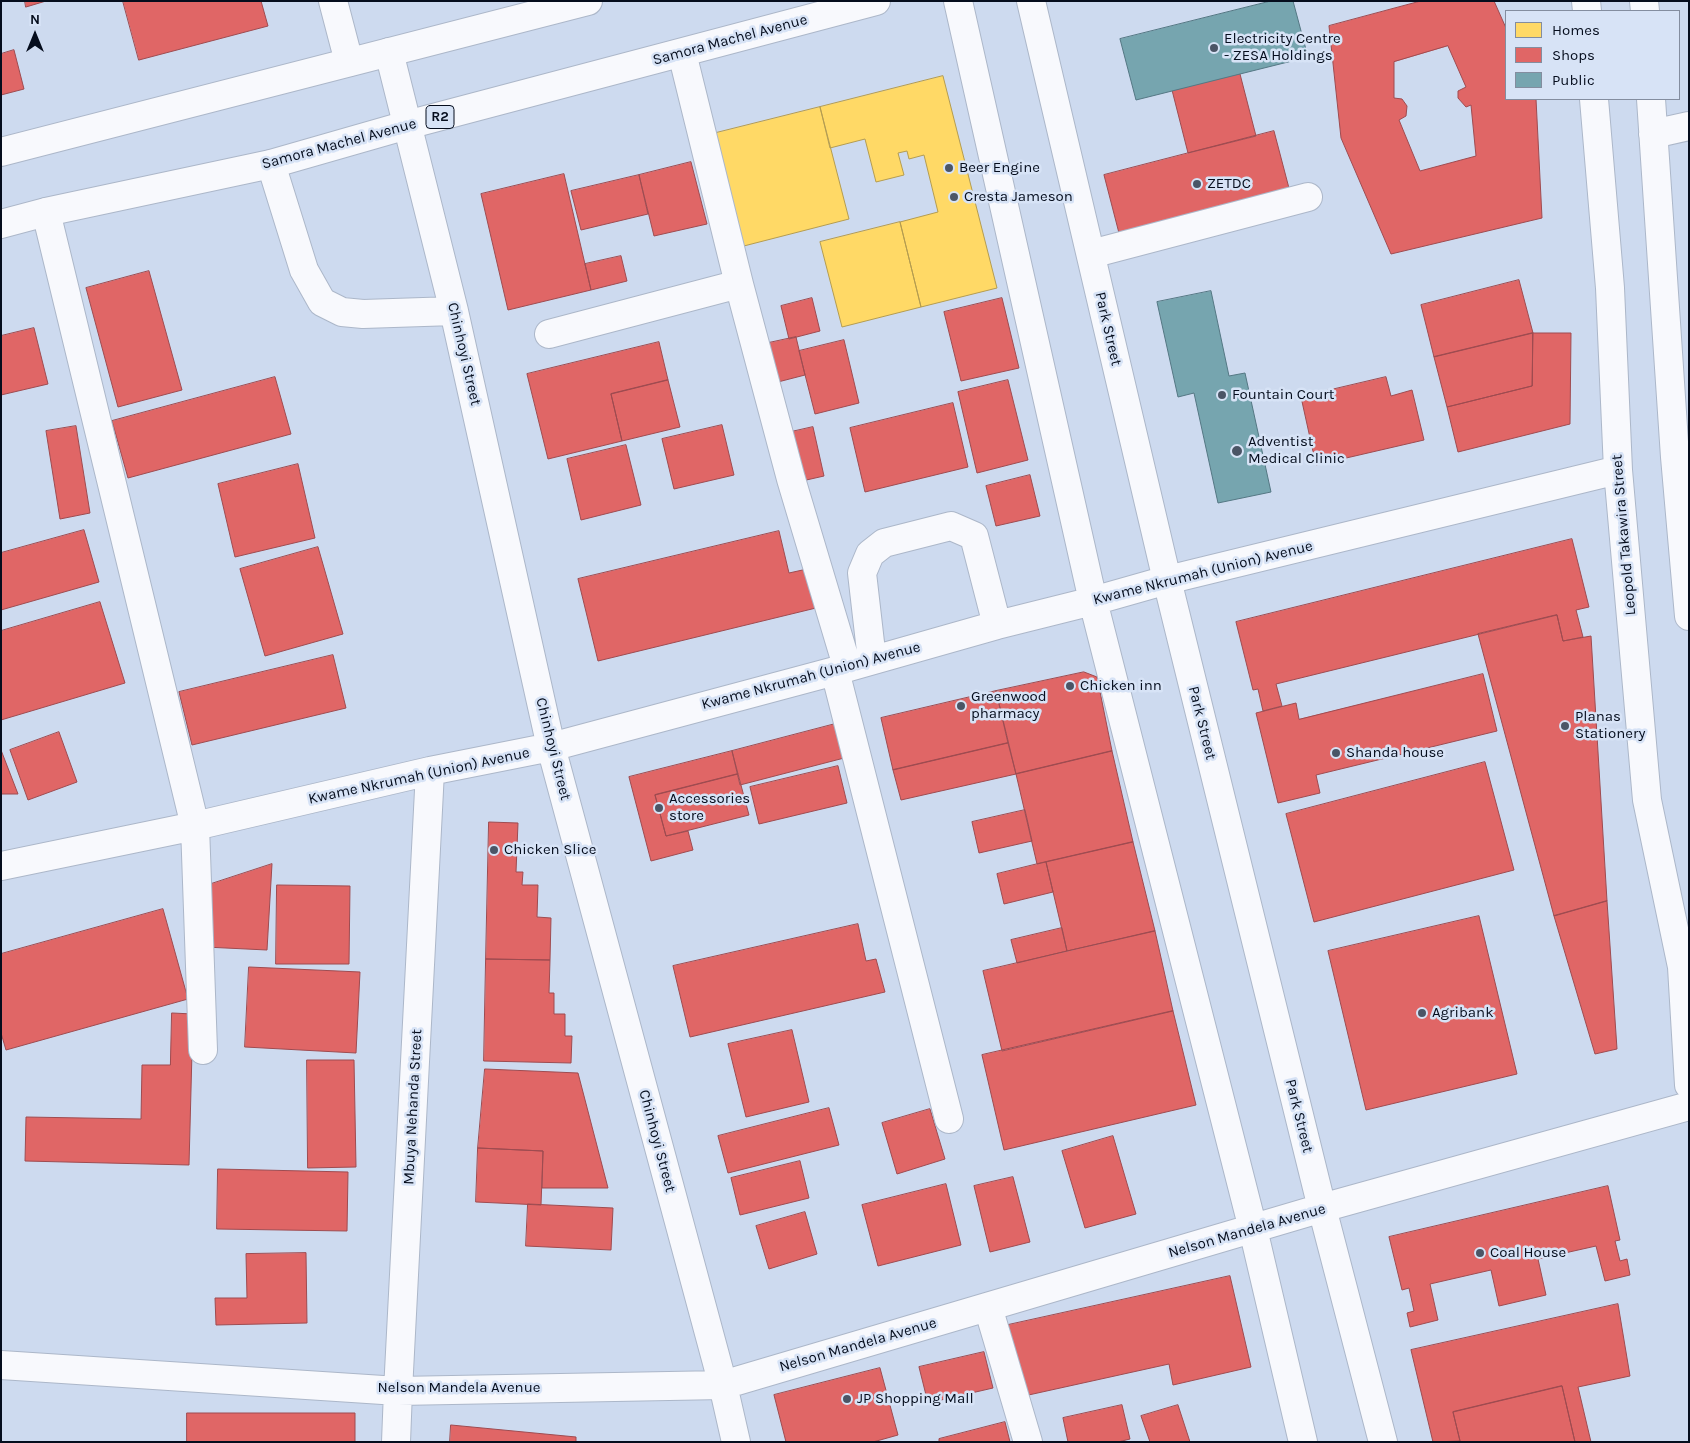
<!DOCTYPE html>
<html>
<head>
<meta charset="utf-8">
<style>
	body { margin:0 }
	#map { position:relative; width:1690px; height:1443px; overflow:hidden; background:#cddaef; font-family:Karla,sans-serif }
	canvas { display:block }
	.frame { position:absolute; inset:0; border:2px solid #050d1d; pointer-events:none }
	.legend { position:absolute; left:1505px; top:10px; width:175px; height:90px; box-sizing:border-box; background:#d7e3f6; border:1px solid #838d9f; margin:0; padding:6px 9px; list-style:none; font-size:15px; color:#050d1d }
	.legend li { display:flex; align-items:center; gap:10px; height:25px }
	.legend b { width:25px; border:1px solid #838d9f }
	.north { position:absolute; left:10px; top:10px; width:50px; height:50px; -webkit-text-stroke:4px #d7e3f6; paint-order:stroke; rotate:0deg; font-size:14px; font-weight:700; line-height:20px; text-align:center; color:#050d1d }
	.north::after { content:''; display:block; margin:auto; width:18px; height:22px; background:#050d1d; clip-path:polygon(50% 0,100% 100%,50% 72%,0 100%) }
</style>
</head>
<body>
<div id="map">
<canvas width="1690" height="1443"></canvas>
<div class="frame"></div>
<ul class="legend">
<li><b style="height:14px;background:#ffd966"></b>Homes</li>
<li><b style="height:14px;background:#e06666"></b>Shops</li>
<li><b style="height:14px;background:#76a5af"></b>Public</li>
</ul>
<div class="north">N</div>
</div>
<script>
const ctx = document.querySelector('canvas').getContext('2d');
ctx.lineJoin = 'round';
function fill(path, color) {
  ctx.fillStyle = color;
  ctx.fill(path, 'evenodd');
}
function stroke(path, color, width, dash) {
  ctx.strokeStyle = color;
  ctx.lineWidth = width;
  ctx.lineCap = dash ? 'butt' : 'round';
  ctx.setLineDash(dash || []);
  ctx.stroke(path);
}
function label(font, color, halo, rows, align = 'center') {
  ctx.font = font + ' Karla,sans-serif';
  ctx.lineWidth = 5;
  ctx.setLineDash([]);
  ctx.textBaseline = 'middle';
  ctx.strokeStyle = halo;
  ctx.fillStyle = color;
  for (const [text, x, y, turn = 0] of rows) {
    ctx.save();
    ctx.translate(x, y);
    ctx.rotate((+turn || 0) * Math.PI / 180);
    ctx.textAlign = isNaN(turn) ? turn : align;
    if (halo) ctx.strokeText(text, 0, 0);
    ctx.fillText(text, 0, 0);
    ctx.restore();
  }
}
const homes = new Path2D(`
	M943 76 997 288 921 307 900 222 938 212 924 155 909 159 907 151 898 153 904 175 876 182 865 139 830 148 820 107Z
	M820 107 849 219 736 248 708 135Z
	M900 222 921 307 842 327 820 242Z`);
fill(homes, '#ffd966');
stroke(homes, '#b49c50', 1);
const shops = new Path2D(`
	M25 1H46L26 7Z
	M123 1H261L268 26 139 60Z
	M1421 1H1494L1506 28V99H1536L1542 218 1391 254 1341 138 1329 26ZM1448 46 1466 87 1458 91V98L1466 107 1471 105 1476 156 1420 171 1399 120 1406 116 1407 106 1402 99 1394 98V62Z
	M14 50 24 89 1 95V54Z
	M1240 74 1256 136 1188 153 1172 90Z
	M1274 131 1290 192 1120 237 1104 175Z
	M691 162 707 224 654 236 639 175Z
	M564 174 591 290 508 310 481 194Z
	M639 175 648 214 581 230 571 191Z
	M621 256 627 281 591 290 585 264Z
	M149 271 182 390 118 407 86 288Z
	M1519 280 1533 333 1434 357 1421 305Z
	M812 298 820 331 789 339 781 306Z
	M1002 298 1019 368 961 381 944 312Z
	M34 328 48 384 1 395V336Z
	M1533 333 1532 386 1447 407 1434 357Z
	M1533 333H1571L1570 424 1458 452 1447 407 1532 386Z
	M796 337 805 375 774 383 764 344Z
	M844 340 859 403 815 414 799 351Z
	M659 342 668 380 611 394 622 441 548 459 527 374Z
	M275 377 291 434 128 478 112 421Z
	M1386 377 1391 396 1412 390 1424 440 1316 465 1301 397Z
	M668 380 680 427 622 441 611 394Z
	M1008 380 1028 460 977 473 958 392Z
	M953 403 968 467 865 492 850 428Z
	M722 425 734 475 674 489 662 439Z
	M76 426 90 513 60 519 46 431Z
	M813 427 824 476 802 481 791 432Z
	M626 445 641 505 581 520 567 459Z
	M298 464 315 538 235 557 218 484Z
	M1030 475 1040 516 996 526 986 486Z
	M84 530 99 582 1 610V553Z
	M779 531 789 573 807 569 816 608 598 661 578 579Z
	M1572 539 1589 607 1576 610 1583 637 1563 641 1557 615 1276 684 1282 706 1263 711 1258 689 1253 690 1236 622Z
	M318 547 343 634 265 656 240 569Z
	M100 602 125 683 1 720V631Z
	M1557 615 1563 641 1591 636 1607 901 1554 916 1478 634Z
	M333 655 346 708 192 745 179 692Z
	M1084 672 1097 677 1112 751 1016 774 996 691Z
	M1483 674 1497 731 1316 775 1320 793 1278 803 1256 713 1296 703 1299 719Z
	M996 691 1008 743 893 770 881 718Z
	M839 723 848 757 740 785 732 751Z
	M59 732 77 782 28 800 10 750Z
	M1008 743 1016 774 901 800 893 770Z
	M1 750 18 794H1Z
	M732 751 738 774 655 795 666 836 688 831 693 850 651 861 629 777Z
	M1112 751 1133 842 1037 864 1016 774Z
	M1485 762 1514 870 1314 922 1286 814Z
	M838 766 847 803 759 824 750 787Z
	M738 774 749 815 666 836 655 795Z
	M1025 810 1032 841 979 853 972 822Z
	M489 822 518 823 516 872H523L522 885H538L537 917 551 918 550 960 486 959Z
	M1133 842 1155 931 1067 951 1046 862Z
	M1046 862 1053 892 1004 904 997 874Z
	M272 864 267 950 205 947 208 885Z
	M277 885 350 886 349 964H276Z
	M1607 901 1617 1049 1595 1054 1554 916Z
	M163 909 188 999 6 1050 1 1033V954Z
	M1479 916 1517 1074 1366 1110 1328 951Z
	M858 924 866 961 876 959 885 992 690 1037 673 966Z
	M1062 928 1067 951 1017 963 1011 940Z
	M1155 931 1173 1011 1002 1051 983 971Z
	M486 959 550 960 549 993H554V1014H565V1036H572L571 1063 484 1061Z
	M249 967 360 972 356 1053 245 1047Z
	M1173 1011 1196 1105 1004 1150 982 1055Z
	M172 1013 193 1014 189 1165 25 1161 26 1117 141 1119 142 1065H170Z
	M792 1030 809 1102 746 1117 728 1044Z
	M307 1060H354L356 1167 308 1168Z
	M485 1069 578 1073 608 1188H542L543 1151 478 1148Z
	M829 1108 839 1145 728 1173 718 1136Z
	M930 1109 945 1159 897 1174 882 1123Z
	M1113 1136 1136 1214 1085 1228 1062 1151Z
	M478 1148 543 1151 541 1205 476 1202Z
	M800 1161 809 1198 740 1215 731 1178Z
	M218 1169 348 1172 347 1231 217 1229Z
	M1013 1177 1030 1242 990 1252 974 1186Z
	M946 1184 961 1245 878 1266 862 1205Z
	M1608 1186 1620 1240 1615 1241 1620 1261 1627 1259 1630 1275 1605 1281 1596 1246 1538 1259 1546 1295 1499 1306 1491 1270 1430 1284 1438 1320 1410 1327 1407 1313 1414 1311 1409 1288 1402 1290 1389 1237Z
	M528 1204 613 1208 611 1250 526 1246Z
	M805 1212 817 1254 769 1269 756 1226Z
	M306 1253 307 1323 216 1325 215 1298H247L246 1254Z
	M1230 1276 1251 1367 1173 1385 1169 1364 1024 1396 1008 1325Z
	M1618 1304 1630 1376 1578 1387 1591 1442H1575L1562 1386 1453 1412 1460 1441 1433 1442 1411 1350Z
	M984 1352 993 1388 928 1403 919 1367Z
	M880 1368 898 1435 873 1442H786L774 1395Z
	M1562 1386 1575 1442H1456L1460 1441 1453 1412Z
	M1122 1405 1130 1439 1118 1442H1068L1063 1418Z
	M1178 1405 1190 1442H1150L1141 1416Z
	M187 1413H355V1442H187Z
	M1005 1422 1010 1442H939V1439Z
	M451 1425 576 1437V1442H450Z`);
fill(shops, '#e06666');
stroke(shops, '#9e4b50', 1);
const public = new Path2D(`
	M1271 1H1293L1308 57 1136 100 1120 39Z
	M1211 291 1229 376 1245 373 1271 492 1218 503 1194 393 1178 397 1157 302Z`);
fill(public, '#76a5af');
stroke(public, '#547783', 1);
const minor = new Path2D(`
	M333 1 349 62
	M958 1 1093 601 1253 1229 1303 1442
	M1031 1 1167 580 1322 1208 1383 1442
	M1586 1 1587 11
	M1644 1 1645 11
	M389 52 454 311 551 747 723 1385 736 1442
	M682 53 739 284 791 479 847 666
	M1594 99 1610 288 1618 470 1647 800 1682 967 1689 1085
	M1651 99 1675 457 1689 616
	M1653 134 1689 126
	M271 164 304 270 322 302 342 312 363 314 454 311
	M46 212 195 826 203 1050
	M1091 254 1308 197
	M549 334 739 284
	M872 660 862 573 870 554 884 543 951 526 974 536 997 625
	M835 671 949 1119
	M1 866 195 826 430 771 551 747 835 671 997 625 1093 601 1167 580 1618 470
	M988 1307 1028 1442
	M1 1365 398 1391 723 1385 1322 1208 1689 1106
	M396 1442 398 1391 430 771`);
const highway = new Path2D(`
	M1 152 588 1
	M1 224 46 212 271 164 407 125 876 1`);
stroke(minor, '#acb7c9', 30);
stroke(highway, '#acb7c9', 30);
stroke(minor, '#f8f9fd', 28);
stroke(highway, '#f8f9fd', 28);
for (const [x, y, r, color] of [
	[1214,48,5,"#4b5566"],
	[949,168,5,"#4b5566"],
	[1197,184,5,"#4b5566"],
	[954,197,5,"#4b5566"],
	[1222,395,5,"#4b5566"],
	[1237,451,6,"#4b5566"],
	[1070,686,5,"#4b5566"],
	[961,706,5,"#4b5566"],
	[1565,726,5,"#4b5566"],
	[1336,753,5,"#4b5566"],
	[659,808,5,"#4b5566"],
	[494,850,5,"#4b5566"],
	[1422,1013,5,"#4b5566"],
	[1480,1253,5,"#4b5566"],
	[847,1399,5,"#4b5566"]
]) {
  const dot = new Path2D();
  dot.arc(x, y, r, 0, 2 * Math.PI);
  ctx.fillStyle = color;
  ctx.fill(dot);
  stroke(dot, '#d7e3f6', 2);
}
for (const [x, y, w] of [
	[440,117,28]
]) {
  const box = new Path2D();
  box.roundRect(x - w / 2, y - 11.5, w, 23, 4);
  ctx.fillStyle = '#d7e3f6';
  ctx.fill(box);
  stroke(box, '#050d1d', 1);
}
label('bold 14px', '#050d1d', null, [
	["R2",440,117]
]);
label('15px', '#050d1d', '#d7e3f6', [
	["Electricity Centre",1224,39],
	["- ZESA Holdings",1224,56],
	["Beer Engine",959,168],
	["ZETDC",1207,184],
	["Cresta Jameson",964,197],
	["Fountain Court",1232,395],
	["Adventist",1248,442],
	["Medical Clinic",1248,459],
	["Chicken inn",1080,686],
	["Greenwood",971,697],
	["pharmacy",971,714],
	["Planas",1575,717],
	["Stationery",1575,734],
	["Shanda house",1346,753],
	["Accessories",669,799],
	["store",669,816],
	["Chicken Slice",504,850],
	["Agribank",1432,1013],
	["Coal House",1490,1253],
	["JP Shopping Mall",857,1399]
], 'left');
label('15px', '#050d1d', '#d7e3f6', [
	["Samora Machel Avenue",730,40,-15],
	["Samora Machel Avenue",339,144,-15],
	["Park Street",1108,329,77],
	["Chinhoyi Street",464,354,77],
	["Leopold Takawira Street",1624,535,-95],
	["Kwame Nkrumah (Union) Avenue",1203,573,-14],
	["Kwame Nkrumah (Union) Avenue",811,676,-15],
	["Park Street",1202,723,76],
	["Chinhoyi Street",553,749,76],
	["Kwame Nkrumah (Union) Avenue",419,776,-12],
	["Mbuya Nehanda Street",413,1107,-87],
	["Park Street",1299,1116,76],
	["Chinhoyi Street",657,1141,75],
	["Nelson Mandela Avenue",1247,1231,-16],
	["Nelson Mandela Avenue",858,1345,-16],
	["Nelson Mandela Avenue",459,1388]
]);
</script>
</body>
</html>
